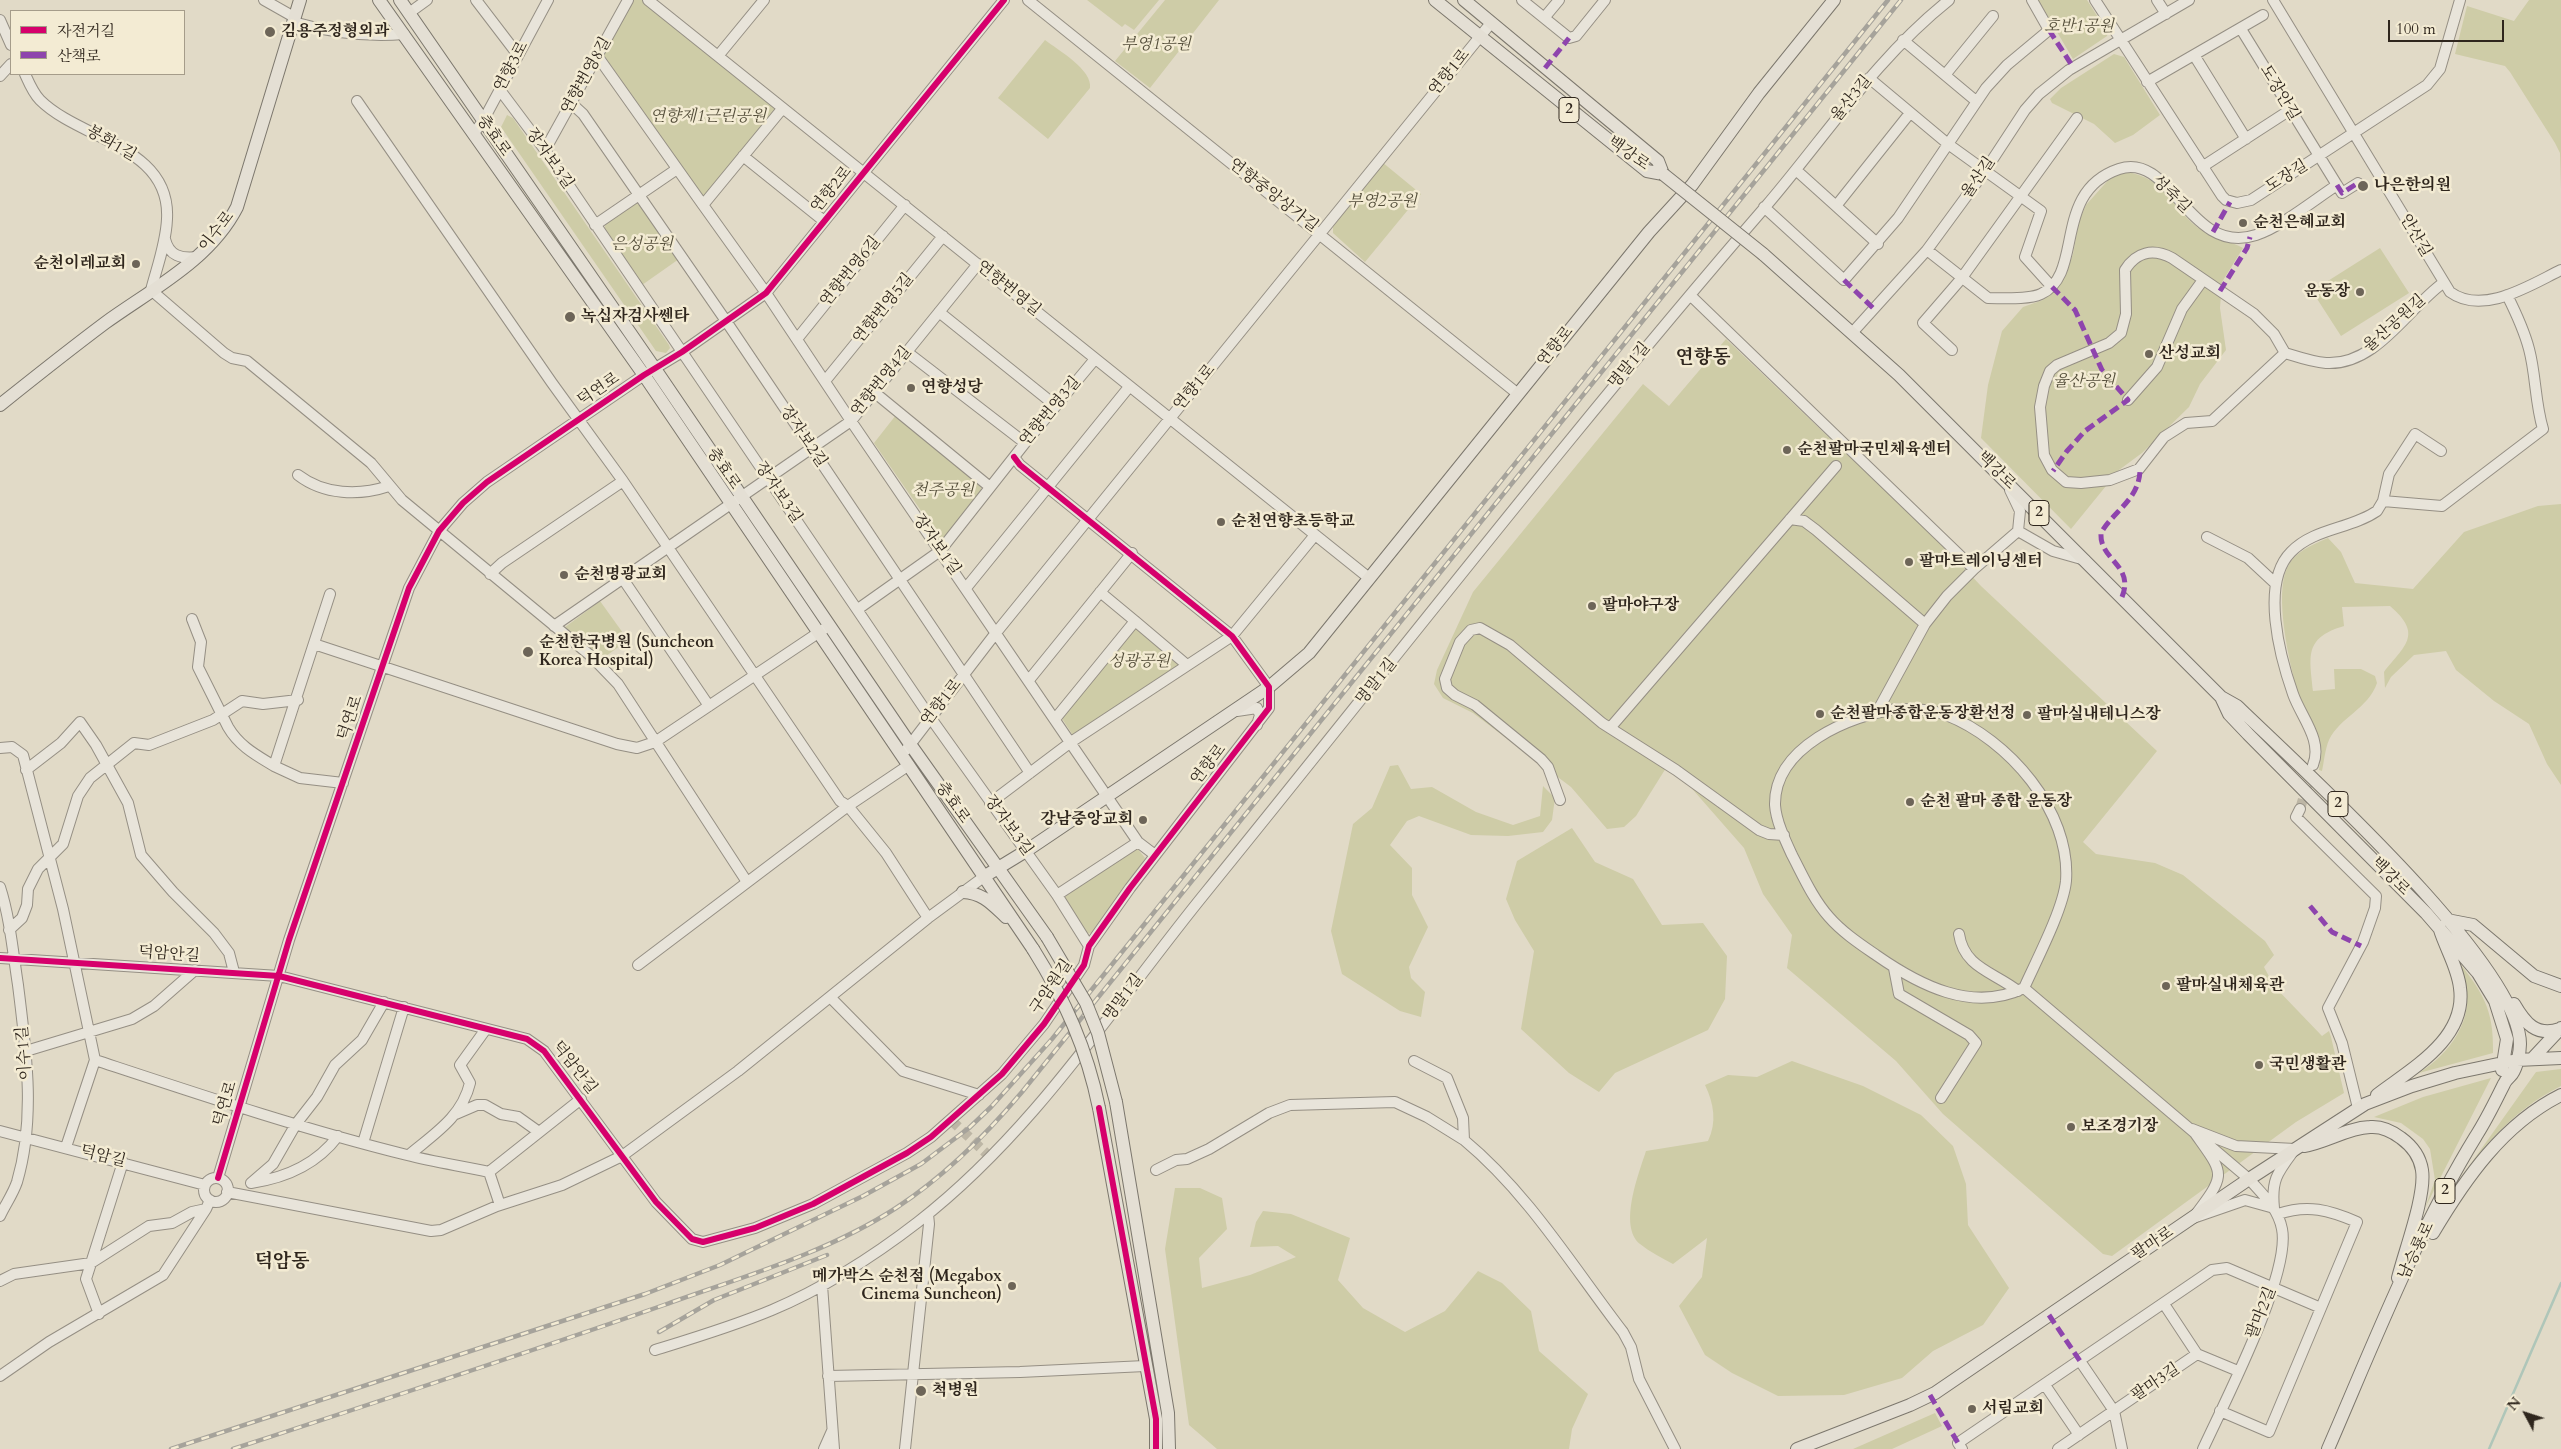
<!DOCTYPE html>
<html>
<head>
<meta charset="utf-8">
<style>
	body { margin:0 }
	#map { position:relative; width:2561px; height:1449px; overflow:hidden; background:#e1dac7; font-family:Cardo,"Noto Serif KR",serif }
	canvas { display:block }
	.legend { position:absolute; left:10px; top:10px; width:175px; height:65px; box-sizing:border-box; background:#f3ebd3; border:1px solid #a59c8a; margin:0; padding:6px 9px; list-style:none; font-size:15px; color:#2f261d }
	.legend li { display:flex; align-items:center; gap:10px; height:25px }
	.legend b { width:25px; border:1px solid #a59c8a }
	.north { position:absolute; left:2501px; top:1389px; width:50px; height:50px; -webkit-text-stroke:4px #f3ebd3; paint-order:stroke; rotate:310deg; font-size:14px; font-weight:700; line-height:20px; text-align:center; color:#2f261d }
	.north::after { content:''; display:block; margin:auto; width:18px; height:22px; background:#2f261d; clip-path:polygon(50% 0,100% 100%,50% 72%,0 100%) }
	.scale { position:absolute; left:2388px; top:20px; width:116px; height:22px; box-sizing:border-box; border:2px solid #2f261d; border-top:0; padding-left:6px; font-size:15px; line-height:18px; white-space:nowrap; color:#2f261d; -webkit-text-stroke:4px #f3ebd3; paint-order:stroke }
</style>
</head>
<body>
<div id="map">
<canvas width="2561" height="1449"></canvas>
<ul class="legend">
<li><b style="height:6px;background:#d6006c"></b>자전거길</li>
<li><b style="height:6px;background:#8e44ad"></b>산책로</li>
</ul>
<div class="north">N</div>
<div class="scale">100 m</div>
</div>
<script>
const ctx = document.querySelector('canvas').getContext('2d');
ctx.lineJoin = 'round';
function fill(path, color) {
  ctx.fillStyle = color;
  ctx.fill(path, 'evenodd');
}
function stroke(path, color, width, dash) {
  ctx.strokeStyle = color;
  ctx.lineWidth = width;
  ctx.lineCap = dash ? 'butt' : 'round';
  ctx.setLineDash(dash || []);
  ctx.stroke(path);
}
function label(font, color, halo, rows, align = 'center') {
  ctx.font = font + ' Cardo,"Noto Serif KR",serif';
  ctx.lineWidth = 5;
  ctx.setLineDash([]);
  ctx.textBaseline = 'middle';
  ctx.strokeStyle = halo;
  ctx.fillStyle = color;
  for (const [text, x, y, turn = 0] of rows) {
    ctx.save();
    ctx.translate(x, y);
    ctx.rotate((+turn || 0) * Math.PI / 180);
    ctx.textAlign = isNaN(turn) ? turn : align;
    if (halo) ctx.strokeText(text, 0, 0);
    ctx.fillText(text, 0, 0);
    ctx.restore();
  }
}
fill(new Path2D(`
	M634 0H642L775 107 774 115 704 198 603 54Z
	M1087 0H1159L1134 30 1125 24 1122 27Z
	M1165 0H1219L1150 88 1115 61Z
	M2038 0H2087L2108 33 2107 36 2073 59Z
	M2529 0H2561V189L2560 153 2555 143 2510 72 2505 66 2455 54 2467 6 2514 21Z
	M1045 40C1058 50 1093 70 1090 88L1048 139 998 98Z
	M2114 54 2124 57 2160 115 2133 135 2115 143 2094 124 2052 103 2050 99 2061 88Z
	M507 115 513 118 669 345 670 348 666 353 656 351 501 127Z
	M1382 162 1421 194 1365 262 1333 233V227Z
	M2124 172C2168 176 2173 213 2203 231 2216 239 2230 241 2243 248L2222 282 2220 308 2226 350 2200 384 2189 407 2142 453 2119 470 2071 529 1981 438 1988 385 2002 331 2023 307 2043 300 2062 282 2073 254 2079 221 2086 205 2111 177Z
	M632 202 642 206 679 259 642 285 605 232V221Z
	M2380 248 2409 293 2341 336 2312 291Z
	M1726 339 1841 449 1918 519 1981 586 2157 751 2083 842 2096 854 2155 863 2183 875 2265 941 2274 955 2264 967 2274 986 2322 1036 2329 1031 2331 1037 2344 1093 2296 1122 2112 1256 2103 1254 1943 1114 1896 1061 1787 968 1792 935 1763 894 1744 848 1680 775 1666 768 1636 816 1624 827 1607 829 1571 787 1473 713 1443 698 1434 684 1437 670 1473 592 1643 384 1669 406Z
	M896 415 981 485V493L942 541 874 443Z
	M2561 504V785L2547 764 2529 724 2494 701 2456 670 2446 651 2414 655 2391 677 2385 688 2384 672C2404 646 2424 635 2390 606L2342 607 2344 626C2303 638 2310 657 2313 691L2335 689 2334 669H2361L2375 676 2377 683C2368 709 2340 717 2329 740 2325 749 2324 762 2322 771L2319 770C2320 762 2323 751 2320 743 2315 727 2303 711 2298 694 2290 665 2273 594 2288 566 2296 551 2312 545 2328 538L2341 552 2355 583 2413 589 2464 532 2538 506Z
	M600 601 628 640 602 659 564 628Z
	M1136 625 1183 665 1074 737 1061 717Z
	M1398 765 1411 789 1432 787 1476 812 1513 825 1540 816 1543 786 1555 798 1552 820 1543 832 1508 836 1471 835 1419 816 1407 821 1390 845 1412 868V895L1428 927 1409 967 1411 978 1425 992 1421 1017 1400 1011 1342 974 1331 931 1353 824 1372 808 1390 766Z
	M1572 828 1595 862 1633 879 1662 925 1703 923 1727 956 1725 999 1708 1030 1615 1073 1599 1092 1569 1073 1521 1029 1534 951 1515 920 1506 899 1517 861Z
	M1137 848 1145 858 1142 863 1096 932 1086 934 1065 901 1066 893Z
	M2455 957C2482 992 2494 1007 2493 1053L2419 1073C2450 1053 2475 1020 2465 982 2463 974 2458 965 2455 957Z
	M1792 1061 1863 1086 1921 1115 1953 1146 1966 1184 1968 1225 2009 1288 1983 1325 1933 1351 1902 1378 1844 1395 1778 1396 1732 1373 1705 1355 1679 1306 1702 1277 1707 1238 1673 1264C1662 1258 1650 1252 1640 1244 1618 1226 1639 1173 1646 1151L1708 1141C1717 1122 1714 1104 1705 1085L1728 1075 1757 1077Z
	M2561 1069V1086C2510 1111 2476 1154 2445 1200L2536 1072Z
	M2491 1078 2425 1208 2435 1180 2430 1149 2423 1139 2401 1123 2374 1117 2423 1097Z
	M1175 1188H1200L1222 1198 1227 1229 1199 1258 1202 1288 1250 1275 1296 1257 1278 1246 1250 1247 1256 1222 1263 1211 1291 1214 1350 1238 1338 1280 1363 1308 1405 1332 1445 1311 1478 1271 1502 1283 1531 1311 1539 1351 1588 1394 1572 1429 1569 1449H1217L1189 1425 1165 1249Z
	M1935 1413 1942 1426 1892 1449H1853Z`), '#cecca7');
stroke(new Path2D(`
	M2489 1449 2561 1283`), '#afc6b9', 2.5);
stroke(new Path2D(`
	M2300 809 2312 769
	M951 1120 990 1157`), '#bdb6a5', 10, [10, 5]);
const minor = new Path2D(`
	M264 0 294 17
	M476 0 518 55
	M648 0 1369 578
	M1028 0 1518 394
	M1522 0 1569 38 1576 36 1605 0
	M2095 0 2222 196 2226 200 2237 203 2251 200 2427 85 2440 69 2460 0
	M2157 0 2166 14
	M2273 0 2450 292C2483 316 2530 285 2561 270
	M409 13 427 0
	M1544 18 1559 0
	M0 20 11 45
	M293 22C328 32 368 37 404 34
	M1903 40 1976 101
	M2194 55 2246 139
	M718 56 764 0
	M598 57 703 205
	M25 74C29 83 33 93 40 100 80 140 171 146 167 219 166 243 157 267 151 290L224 353 232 358 247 361 371 463 402 500 591 656 618 684 747 882
	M1945 75 1993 16
	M0 76 11 64
	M1869 78 1948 144 2041 211 2025 257 2052 287
	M2147 82 2263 15
	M500 90 545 150 930 717 1057 895 1089 946
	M357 101 552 383 623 481 840 801 848 806 909 765
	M572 104 583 114 726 321 1030 773
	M782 109 703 205 766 293 851 421 1138 842 1057 895
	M474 133 483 121 548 0
	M545 150 628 0
	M743 156 824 221
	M2202 167 2290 110
	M1796 170 1836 206 1910 113
	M2337 185 2342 193 2358 183
	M1836 206 1878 244
	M1764 207 1844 280 1898 218 1986 88 2007 65 2049 30 2032 0
	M595 225 677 169
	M165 239C169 256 181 259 198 257
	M1927 250 1988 298C2003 298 2028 300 2041 294 2085 274 2051 192 2119 169 2172 151 2189 257 2256 235 2281 227 2314 200 2337 185L2241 29
	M1690 295 1974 569 2018 531 2020 511 2010 490
	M939 312 1056 406
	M1852 333 1927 250 1985 171 2025 110 2039 94 2069 70 2189 0
	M797 339 905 205
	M1952 350 1923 323 1961 279 2077 118
	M907 352 1025 443
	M2285 353 2212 421 2186 423 2164 437 2139 469 2110 480 2081 483 2066 482 2052 470 2044 455 2040 407 2044 386 2050 371 2057 365 2109 343 2121 333 2126 314 2125 270C2136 252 2153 248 2172 258L2254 314 2274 334 2285 353C2298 357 2312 362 2326 363 2376 366 2407 309 2443 283
	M825 381 943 236
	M874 392 990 487
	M2128 400 2157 367 2182 309 2203 280
	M298 475C324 495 359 496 389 486
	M2383 501 2442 506 2543 429C2535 403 2536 375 2529 349 2524 330 2516 313 2507 295
	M1790 519 1804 521 1816 530 1925 624 1877 712
	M2018 531 2053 551 2085 560
	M2207 537 2248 558 2276 584
	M490 574 502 563 623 481
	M623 579 709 706
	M966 588 1129 387
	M1100 592 1135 621
	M330 594 274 766 300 778 343 783
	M858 609 940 551 1025 443 1095 359
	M192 619 201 642 198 667 228 727C239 746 256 755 274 766
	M1925 624 1947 596 1974 569
	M554 626 851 421 978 264
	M314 644 617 744 637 748 655 742 824 629
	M1029 680 1132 553
	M1897 709C1913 709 1930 709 1946 715 2008 739 2071 811 2066 881 2063 910 2036 961 2024 988 1972 1013 1919 985 1876 955 1860 944 1842 932 1829 917 1813 899 1803 876 1792 855 1785 840 1776 821 1775 805 1774 747 1850 715 1897 709Z
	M1237 711 1257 708 1260 715 1257 725
	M1055 719 1135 621 1187 665
	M1610 728 1836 466
	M0 748 12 747 23 755 63 909 95 1060 66 1147
	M906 750 995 634 1491 23
	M2313 765C2323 740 2301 717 2293 694 2280 657 2260 583 2291 552 2314 528 2351 529 2377 511L2383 501 2389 474 2415 434 2441 451
	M26 770 61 743 80 722 96 745 128 803 141 855 173 892 214 933 229 953 234 972
	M1560 800 1548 767 1541 759 1475 705 1455 695 1447 688 1445 679 1460 642 1471 630 1480 628 1510 645 1602 723 1676 770 1759 830 1769 834 1784 835
	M990 803 1071 742 1232 636 1315 535
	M2300 809 2296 817 2376 896 2375 908 2363 942 2328 1008 2342 1043 2358 1108
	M1138 842 1155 855
	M0 887C10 918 13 953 18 985 26 1050 36 1118 17 1182 13 1194 5 1205 0 1216
	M9 930 22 918 27 905 28 889 38 869 63 844 78 796 90 778 134 743 149 745 213 720 242 701 263 704 298 700
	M1959 934C1964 968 1994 972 2018 991
	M0 958 279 976 527 1039 544 1051 656 1202 692 1239 703 1242 755 1228 813 1204 907 1153 931 1137 1002 1074 1044 1024 1084 965 1089 946 1130 888 1269 708V687L1232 636 1020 465 1014 457
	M638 965 848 806 886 853 928 918
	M1894 968 1899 994 1969 1035 1976 1043 1941 1098
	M2024 988 2249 1179C2263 1195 2278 1208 2282 1229 2291 1274 2224 1403 2203 1449
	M830 997 903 1071 979 1095
	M26 1051 132 1019 154 1006 195 970
	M95 1060C198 1094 302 1129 407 1155 434 1162 462 1166 489 1172L500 1205
	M1414 1061 1447 1078 1463 1118 1464 1140C1528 1193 1573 1267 1623 1332L1631 1347 1639 1379 1675 1449
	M456 1114 477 1105H485L501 1114 518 1117 539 1132
	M2192 1129 2236 1146 2295 1149C2278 1172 2271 1179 2274 1208L2245 1200 2193 1218C2229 1171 2224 1175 2192 1129Z
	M0 1131 205 1185
	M363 1143 404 1007
	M409 1155C434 1134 462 1117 470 1083L460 1065 486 1029
	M1156 1170 1176 1160 1187 1159 1209 1149 1269 1113 1290 1105 1395 1102 1427 1117 1464 1140
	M489 1172 581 1099
	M218 1178 289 940 409 588 439 531 463 503 487 482 644 375 682 352 766 293 1004 0
	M204 1190a12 12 0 1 1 24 0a12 12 0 1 1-24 0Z
	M251 1183 273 1164 296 1124 317 1097 335 1065 362 1040 384 1002
	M251 1183C285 1178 317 1164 338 1136
	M227 1192 431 1231 441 1230 497 1206 562 1185 622 1156 738 1071 928 918 985 876
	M0 1281 14 1274 91 1263 149 1226 172 1223 192 1212 206 1209 210 1200
	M822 1285 834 1449
	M2164 1304 2197 1354 2238 1371
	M99 1314 86 1279 123 1162
	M655 1350C694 1338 734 1326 772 1310 824 1288 874 1256 918 1222 1035 1131 1114 1005 1206 892 1392 663 1573 429 1766 206 1826 136 1876 58 1949 0
	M2080 1361 2114 1411 2122 1449
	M0 1376 49 1342 163 1275 206 1209
	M828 1376 1020 1372 1145 1366
	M2045 1385 2079 1435
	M2220 1411 2269 1432 2357 1222C2329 1210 2308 1204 2278 1214
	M824 1449 832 1431
	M905 1449 929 1224 928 1214
	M1962 1449 1958 1443 2212 1270 2227 1268 2321 1308
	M2058 1449 2197 1354`);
const major = new Path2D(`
	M379 0 644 375 1033 949
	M400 0 655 369 910 744 1047 937
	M1435 0 1647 171 1663 174 1658 161 1464 0
	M1763 254 1899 375 2221 697 2237 706C2298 765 2520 965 2520 1044 2520 1052 2517 1067 2512 1074 2509 1078 2506 1079 2504 1084 2495 1102 2487 1119 2476 1136 2417 1232 2373 1345 2328 1449
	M0 405C35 377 69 350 105 323 152 289 210 260 237 207L300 0
	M2221 697 2229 714 2248 734 2426 913 2478 973 2495 1001 2507 1039 2502 1070
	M985 876 1026 851 1269 687 1309 653 1649 232 1692 185 1759 93 1834 0
	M963 892C983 893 992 904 1006 917
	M2447 920 2473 925 2534 976 2561 986
	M2514 1004C2525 1023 2536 1037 2560 1029
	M2532 1059 2561 1028
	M2377 1095C2411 1069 2467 1039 2460 988 2458 968 2446 949 2440 930
	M1116 1102 1168 1413 1169 1449
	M1099 1108 1156 1419V1449
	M2304 1146C2327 1142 2347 1128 2370 1127 2382 1126 2392 1131 2401 1138 2412 1146 2420 1157 2422 1170 2426 1195 2405 1250 2398 1278
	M2433 1233C2465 1179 2503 1124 2561 1095
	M1797 1449 1910 1405 1935 1393 2249 1179 2365 1104 2412 1086 2455 1073 2517 1060 2561 1058`);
stroke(minor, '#958f84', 12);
stroke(major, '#7c776d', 14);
stroke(minor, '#e8e4da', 10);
stroke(major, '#e4dfd4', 12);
const rail = new Path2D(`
	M659 1332 714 1300 827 1255
	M171 1449 645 1294 720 1265 863 1196 921 1164 969 1128 991 1107 1052 1039 1888 0
	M233 1449C377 1402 521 1355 664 1305 742 1277 827 1253 896 1208 945 1176 985 1136 1022 1092L1901 0`);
stroke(rail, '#a6a39b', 4.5);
stroke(rail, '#f3ebd3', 2.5, [8]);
const majorBridge = new Path2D(`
	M1663 174 1763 254
	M1047 937 1086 1003 1098 1033 1116 1102
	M1033 949C1065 1000 1087 1049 1099 1108`);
stroke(majorBridge, '#7c776d', 14, []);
stroke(majorBridge, '#e4dfd4', 12);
stroke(new Path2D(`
	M2049 30 2073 67
	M1545 68 1569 38
	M2337 185 2342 193 2358 183
	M2213 232 2230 202
	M1844 280 1874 309
	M2052 287 2075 310 2102 370 2128 400 2085 431 2067 451 2053 471
	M2220 291 2247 248 2250 237
	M2122 597C2135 565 2099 560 2101 533 2114 510 2141 499 2140 467
	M2310 906 2332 932 2361 946
	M2049 1315 2080 1361
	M1930 1395 1958 1443`), '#8e44ad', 5, [10, 5]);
stroke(new Path2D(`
	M0 958 279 976 527 1039 544 1051 656 1202 692 1239 703 1242 755 1228 813 1204 907 1153 931 1137 1002 1074 1044 1024 1084 965 1089 946 1130 888 1269 708V687L1232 636 1020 465 1014 457
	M1099 1108 1156 1419V1449
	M218 1178 289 940 409 588 439 531 463 503 487 482 644 375 682 352 766 293 1004 0`), '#d6006c', 6);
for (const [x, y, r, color] of [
	[270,32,6,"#6d6558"],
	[2363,186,6,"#6d6558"],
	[2243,223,5,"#6d6558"],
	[136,264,5,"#6d6558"],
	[2360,292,5,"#6d6558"],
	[570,317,6,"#6d6558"],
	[2149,354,5,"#6d6558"],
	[911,388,5,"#6d6558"],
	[1787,450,5,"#6d6558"],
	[1221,522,5,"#6d6558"],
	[1909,562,5,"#6d6558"],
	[564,575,5,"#6d6558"],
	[1592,606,5,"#6d6558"],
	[528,652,6,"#6d6558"],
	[1820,714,5,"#6d6558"],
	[2027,715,5,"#6d6558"],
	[1910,802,5,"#6d6558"],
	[1143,820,5,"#6d6558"],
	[2166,986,5,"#6d6558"],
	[2259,1065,5,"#6d6558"],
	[2071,1127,5,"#6d6558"],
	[1012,1286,5,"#6d6558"],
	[921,1391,6,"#6d6558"],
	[1972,1409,5,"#6d6558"]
]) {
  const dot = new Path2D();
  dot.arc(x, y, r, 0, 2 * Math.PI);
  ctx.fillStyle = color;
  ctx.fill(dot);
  stroke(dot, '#f3ebd3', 2);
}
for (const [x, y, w] of [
	[1569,110,20],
	[2039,513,20],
	[2338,804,20],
	[2445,1191,20]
]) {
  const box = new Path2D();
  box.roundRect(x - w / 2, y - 12.5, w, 25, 4);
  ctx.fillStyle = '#f3ebd3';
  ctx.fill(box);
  stroke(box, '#2f261d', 1);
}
label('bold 15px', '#2f261d', null, [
	["2",1569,110],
	["2",2039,513],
	["2",2338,804],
	["2",2445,1191]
]);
label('italic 16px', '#534d39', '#f3ebd3', [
	["호반1공원",2079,27],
	["부영1공원",1156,45],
	["연향제1근린공원",708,117],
	["부영2공원",1382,202],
	["은성공원",642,245],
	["율산공원",2084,382],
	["천주공원",943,491],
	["성광공원",1139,662]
]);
label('bold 16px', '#2f261d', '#f3ebd3', [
	["김용주정형외과",281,32],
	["나은한의원",2374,186],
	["순천은혜교회",2253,223],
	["순천이레교회",126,264,"right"],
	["운동장",2350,292,"right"],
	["녹십자검사쎈타",581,317],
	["산성교회",2159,354],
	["연향성당",921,388],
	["순천팔마국민체육센터",1797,450],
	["순천연향초등학교",1231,522],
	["팔마트레이닝센터",1919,562],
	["순천명광교회",574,575],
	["팔마야구장",1602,606],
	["순천한국병원 (Suncheon",539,643],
	["Korea Hospital)",539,661],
	["순천팔마종합운동장환선정",1830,714],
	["팔마실내테니스장",2037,715],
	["순천 팔마 종합 운동장",1920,802],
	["강남중앙교회",1133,820,"right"],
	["팔마실내체육관",2176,986],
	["국민생활관",2269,1065],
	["보조경기장",2081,1127],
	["메가박스 순천점 (Megabox",1002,1277,"right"],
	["Cinema Suncheon)",1002,1295,"right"],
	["척병원",932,1391],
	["서림교회",1982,1409]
], 'left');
label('16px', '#2f261d', '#f3ebd3', [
	["연향3로",512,67,-62],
	["연향1로",1450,73,-51],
	["연향번영8길",587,76,-61],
	["도장안길",2279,93,59],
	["율산3길",1852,99,-51],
	["충효로",493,136,55],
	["봉화1길",111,144,30],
	["백강로",1628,154,35],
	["장자보3길",549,159,55],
	["도장길",2287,177,-32],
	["율산길",1979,178,-56],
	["연향2로",832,190,-51],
	["성죽길",2171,195,44],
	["연향중앙상가길",1273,196,38],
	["이수로",217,232,-52],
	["안산길",2415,236,59],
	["연향번영6길",851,272,-51],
	["연향번영길",1008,289,39],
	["연향번영5길",884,309,-51],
	["율산공원길",2395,324,-42],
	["연향로",1556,347,-51],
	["명말1길",1630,366,-50],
	["연향번영4길",882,382,-51],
	["연향1로",1195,388,-50],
	["덕연로",599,390,-34],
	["연향번영3길",1051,412,-50],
	["장자보2길",803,437,56],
	["충효로",723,469,56],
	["백강로",1996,471,45],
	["장자보3길",778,493,56],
	["장자보1길",936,545,55],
	["명말1길",1377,682,-51],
	["연향1로",942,703,-52],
	["덕연로",351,718,-71],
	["연향로",1209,765,-52],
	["충효로",952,803,55],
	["장자보3길",1008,826,54],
	["백강로",2390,877,45],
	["덕암안길",169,955,4],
	["구암원길",1052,987,-56],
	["명말1길",1124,998,-53],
	["이수1길",25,1053,-94],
	["덕암안길",574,1068,52],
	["덕연로",226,1104,-73],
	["덕암길",103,1157,14],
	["팔마로",2153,1244,-34],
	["남승룡로",2417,1251,-64],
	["팔마2길",2262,1313,-68],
	["팔마3길",2156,1383,-34]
]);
label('bold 19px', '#2f261d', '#f3ebd3', [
	["연향동",1703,359],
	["덕암동",282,1263]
]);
</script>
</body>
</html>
